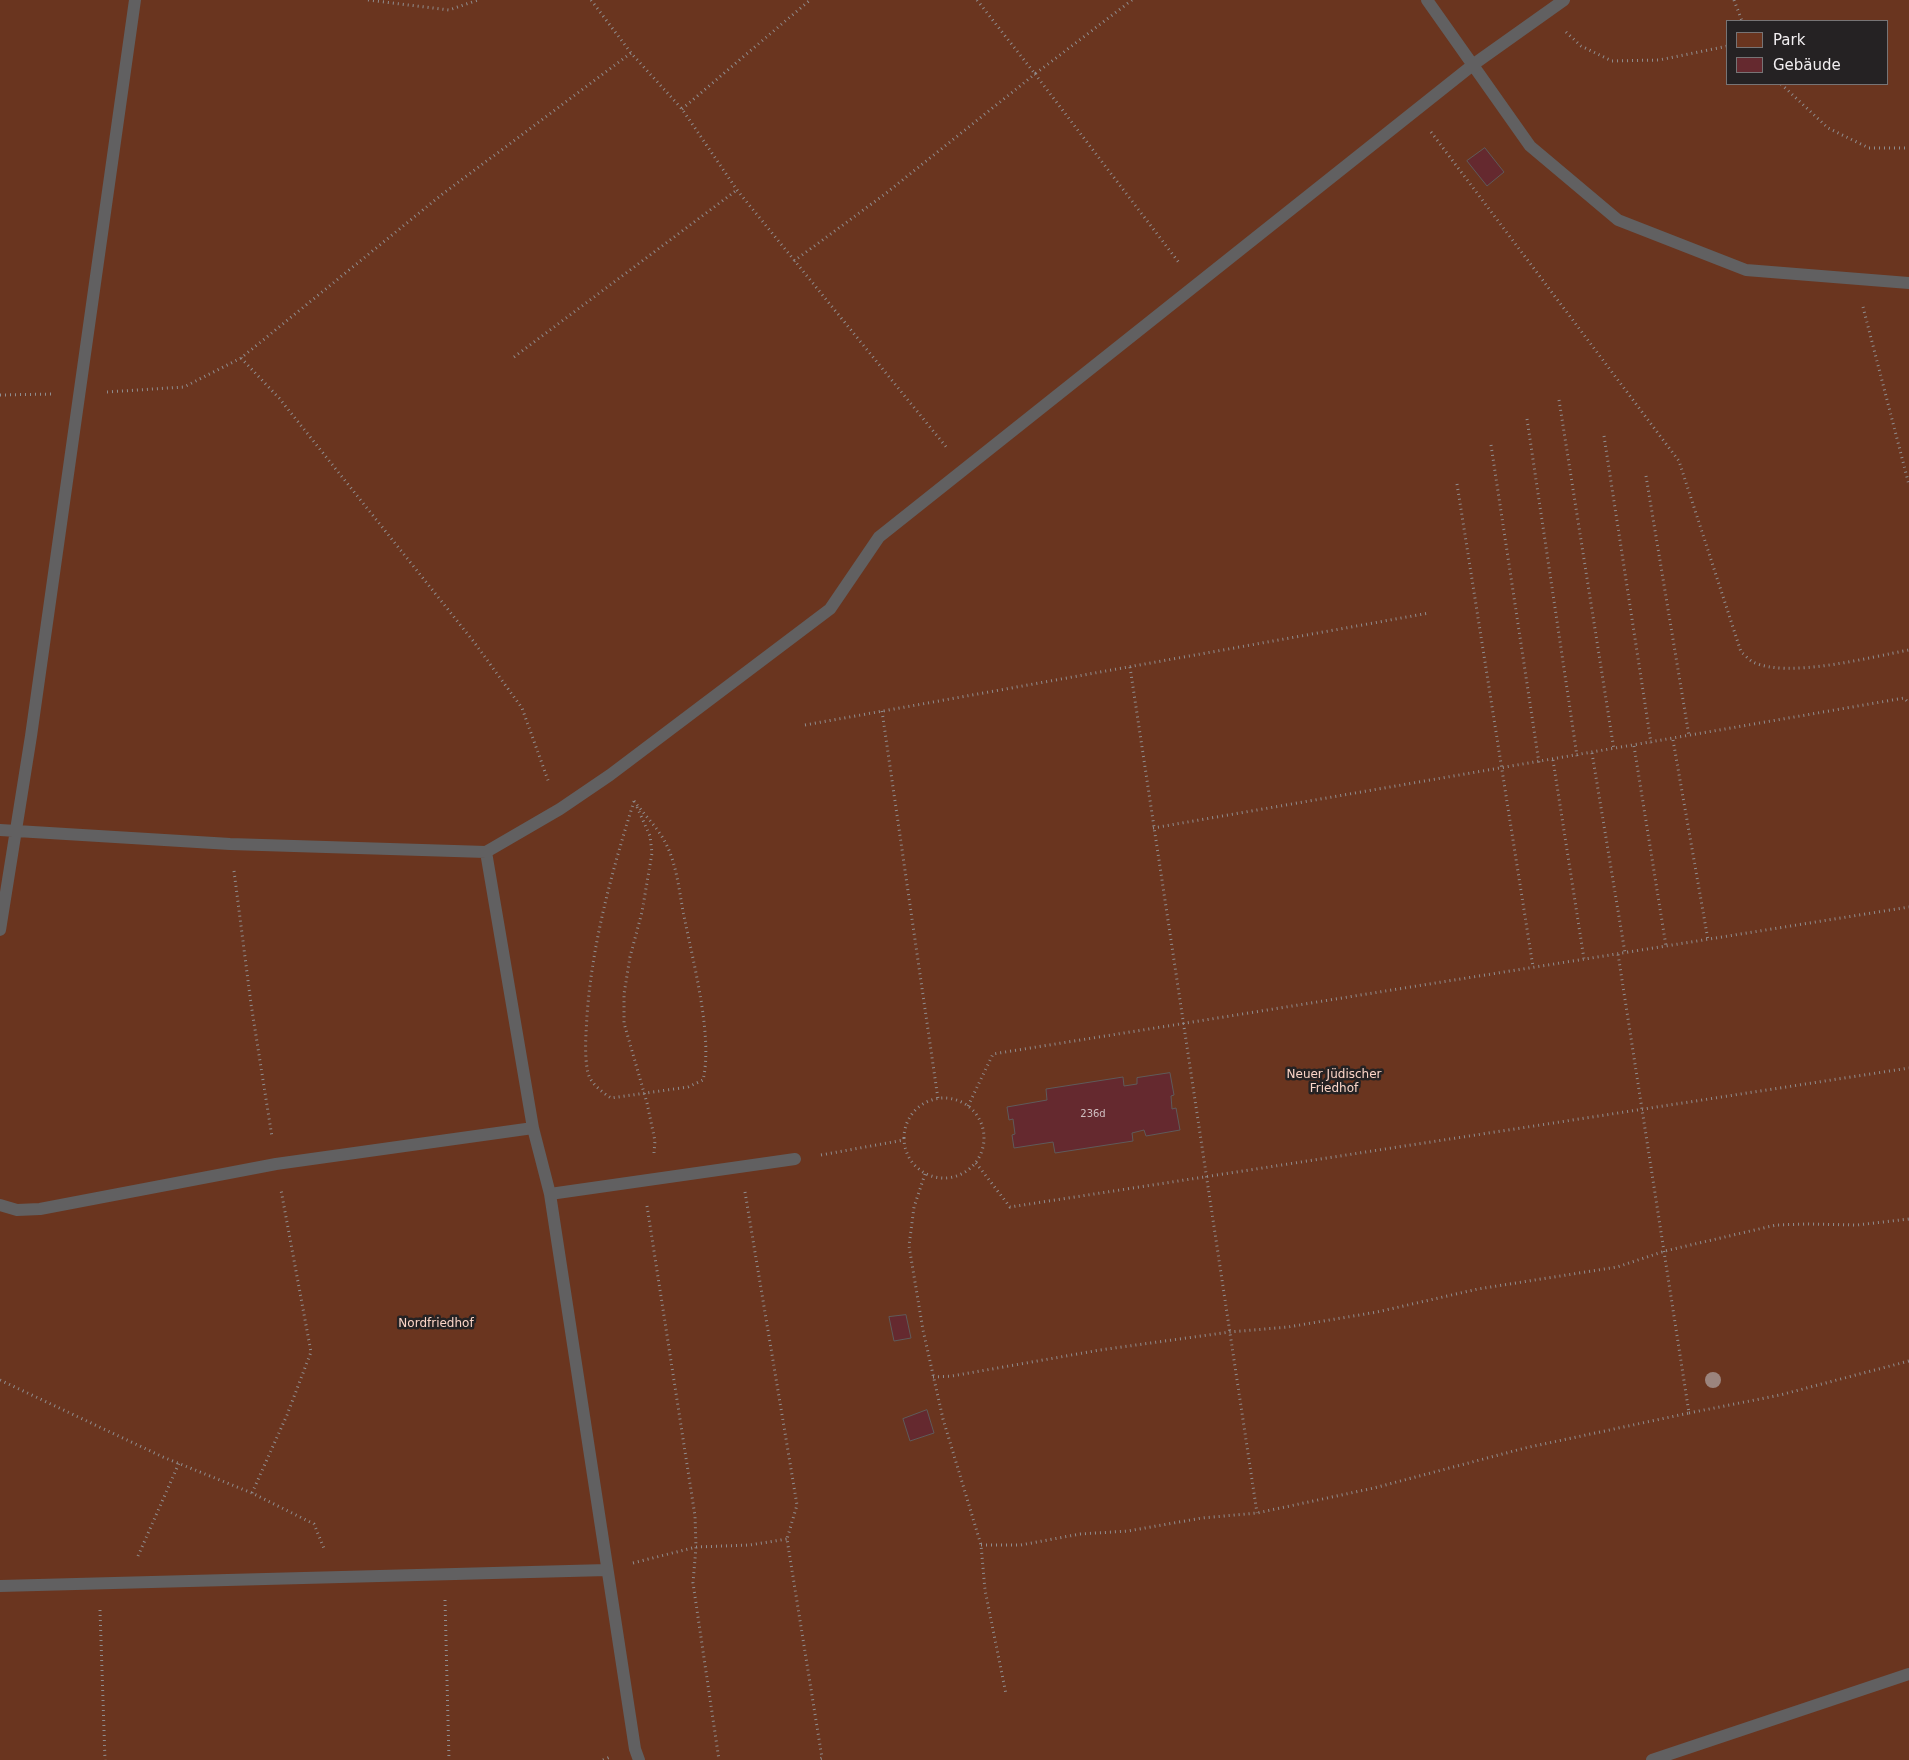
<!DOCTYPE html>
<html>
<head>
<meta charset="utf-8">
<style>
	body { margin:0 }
	#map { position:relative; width:1909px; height:1760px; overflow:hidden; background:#252223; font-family:"DejaVu Sans",sans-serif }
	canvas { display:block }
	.legend { position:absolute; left:1726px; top:20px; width:162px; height:65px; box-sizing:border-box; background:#252223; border:1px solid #777475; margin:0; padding:6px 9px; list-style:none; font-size:15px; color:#f2eff1 }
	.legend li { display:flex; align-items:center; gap:10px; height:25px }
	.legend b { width:25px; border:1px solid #777475 }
</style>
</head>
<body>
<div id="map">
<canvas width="1909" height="1760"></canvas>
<ul class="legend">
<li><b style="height:14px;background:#6a351f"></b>Park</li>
<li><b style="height:14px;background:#65292f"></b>Gebäude</li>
</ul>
</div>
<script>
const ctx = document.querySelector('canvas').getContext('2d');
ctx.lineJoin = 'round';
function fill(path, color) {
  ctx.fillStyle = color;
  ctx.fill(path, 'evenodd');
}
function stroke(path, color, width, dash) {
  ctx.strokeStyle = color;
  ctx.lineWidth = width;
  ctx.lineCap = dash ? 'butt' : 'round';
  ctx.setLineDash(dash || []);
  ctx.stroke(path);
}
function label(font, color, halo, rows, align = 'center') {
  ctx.font = font + ' "DejaVu Sans",sans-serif';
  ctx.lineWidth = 5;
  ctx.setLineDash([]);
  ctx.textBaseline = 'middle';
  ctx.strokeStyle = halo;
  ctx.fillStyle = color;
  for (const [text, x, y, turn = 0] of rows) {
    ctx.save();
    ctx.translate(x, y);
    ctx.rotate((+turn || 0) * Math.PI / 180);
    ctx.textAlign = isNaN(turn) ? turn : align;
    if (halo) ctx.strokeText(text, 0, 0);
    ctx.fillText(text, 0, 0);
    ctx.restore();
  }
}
fill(new Path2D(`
	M0 0H1909V1760H0ZM1728 21H1888V84H1728Z`), '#6a351f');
const building = new Path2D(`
	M1485 148 1504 172 1487 186 1467 161Z
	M1170 1073 1174 1095 1171 1096 1172 1109 1176 1108 1180 1130 1146 1136 1144 1130 1132 1133 1133 1141 1055 1153 1053 1142 1014 1148 1012 1135 1015 1134 1013 1119 1009 1120 1007 1107 1047 1100 1046 1089 1123 1077 1124 1086 1137 1084V1078Z
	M906 1315 911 1338 894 1341 889 1317Z
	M927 1410 934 1433 910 1441 903 1419Z`);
fill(building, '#65292f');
stroke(building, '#5f5a5a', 1);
stroke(new Path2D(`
	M368 0 449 10 478 0
	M591 0 631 53 682 109 737 190 947 448
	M977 0 1035 74 1132 0
	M1734 0 1742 21
	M1566 32 1581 46 1612 61 1659 60 1728 46
	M1781 84 1828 128 1869 148H1909
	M682 109 810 0
	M1431 132 1679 461 1741 652C1745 655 1749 660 1753 662 1788 679 1870 657 1909 650
	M794 261 885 194 1035 74 1180 264
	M1863 307 1909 485
	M514 357 737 190
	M241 358 279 398 474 642 522 708 549 783
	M107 392 184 387 241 358 440 196 631 53
	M0 395 53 394
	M1559 400 1614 750
	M1527 419 1577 756
	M1604 436 1651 743
	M1491 445 1539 763
	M1646 476 1689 736
	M1457 484 1533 967
	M1130 667 1257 1513
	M882 711 938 1099
	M805 725 1429 613
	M1673 740 1708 940
	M1634 746 1666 946
	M1592 753 1625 953
	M1553 760 1584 959
	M634 801C643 813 656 826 664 840 678 865 679 894 685 921 694 965 713 1038 703 1080L688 1087 611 1098C602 1092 591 1084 588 1073 584 1055 586 1034 587 1016 592 943 612 871 634 801Z
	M637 807 650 836 652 853 642 912 630 957 624 994V1023L647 1103 655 1141 654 1153
	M1153 828 1904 698 1909 703
	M234 871 251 1004 272 1137
	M904 1138a40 40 0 1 1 80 0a40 40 0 1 1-80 0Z
	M968 1106 993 1054 1909 907
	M821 1155 904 1140
	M976 1163 1010 1207 1909 1068
	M925 1174 914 1207 909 1246 923 1330 943 1419 981 1545 985 1590 1006 1694
	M745 1192 797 1505 787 1539 822 1758 817 1760
	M647 1206 695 1516 696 1547 693 1583 719 1760
	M933 1377 952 1376 1100 1350 1230 1332 1288 1327 1377 1312 1478 1289 1617 1267 1665 1251 1776 1225 1807 1224 1857 1225 1909 1219
	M0 1380 163 1457 252 1493 314 1524 325 1551
	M1689 1413 1780 1395 1909 1361
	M252 1493 287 1415 311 1352 281 1190
	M981 1545H1021L1080 1534 1128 1531 1202 1518 1257 1513 1374 1488 1525 1448 1689 1413 1618 954
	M138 1556 179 1463
	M633 1563 696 1547 750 1545 787 1539
	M445 1600 449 1760
	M100 1610 105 1760
	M603 1760 610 1757`), '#908d8e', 3, [1, 4]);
stroke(new Path2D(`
	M1427 0 1530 146 1618 220 1746 270 1909 283
	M0 830 230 844 486 852 560 809 610 775 830 609 879 537 1474 64 1564 0
	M486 852 533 1128 550 1194 635 1749 639 1760
	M0 930 31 736 135 0
	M550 1194 795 1159
	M0 1205 17 1210 40 1209 276 1164 533 1128
	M0 1586 607 1570
	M1652 1760 1909 1674`), '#616061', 12);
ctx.fillStyle = '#9b847d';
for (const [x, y] of [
	[1713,1380]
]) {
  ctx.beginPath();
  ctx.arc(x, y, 8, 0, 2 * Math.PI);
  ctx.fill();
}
label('10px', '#cfbec0', null, [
	["236d",1093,1114]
]);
label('12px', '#fbd5c7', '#252223', [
	["Neuer Jüdischer",1334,1075],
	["Friedhof",1334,1089],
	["Nordfriedhof",436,1324]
]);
</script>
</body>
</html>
